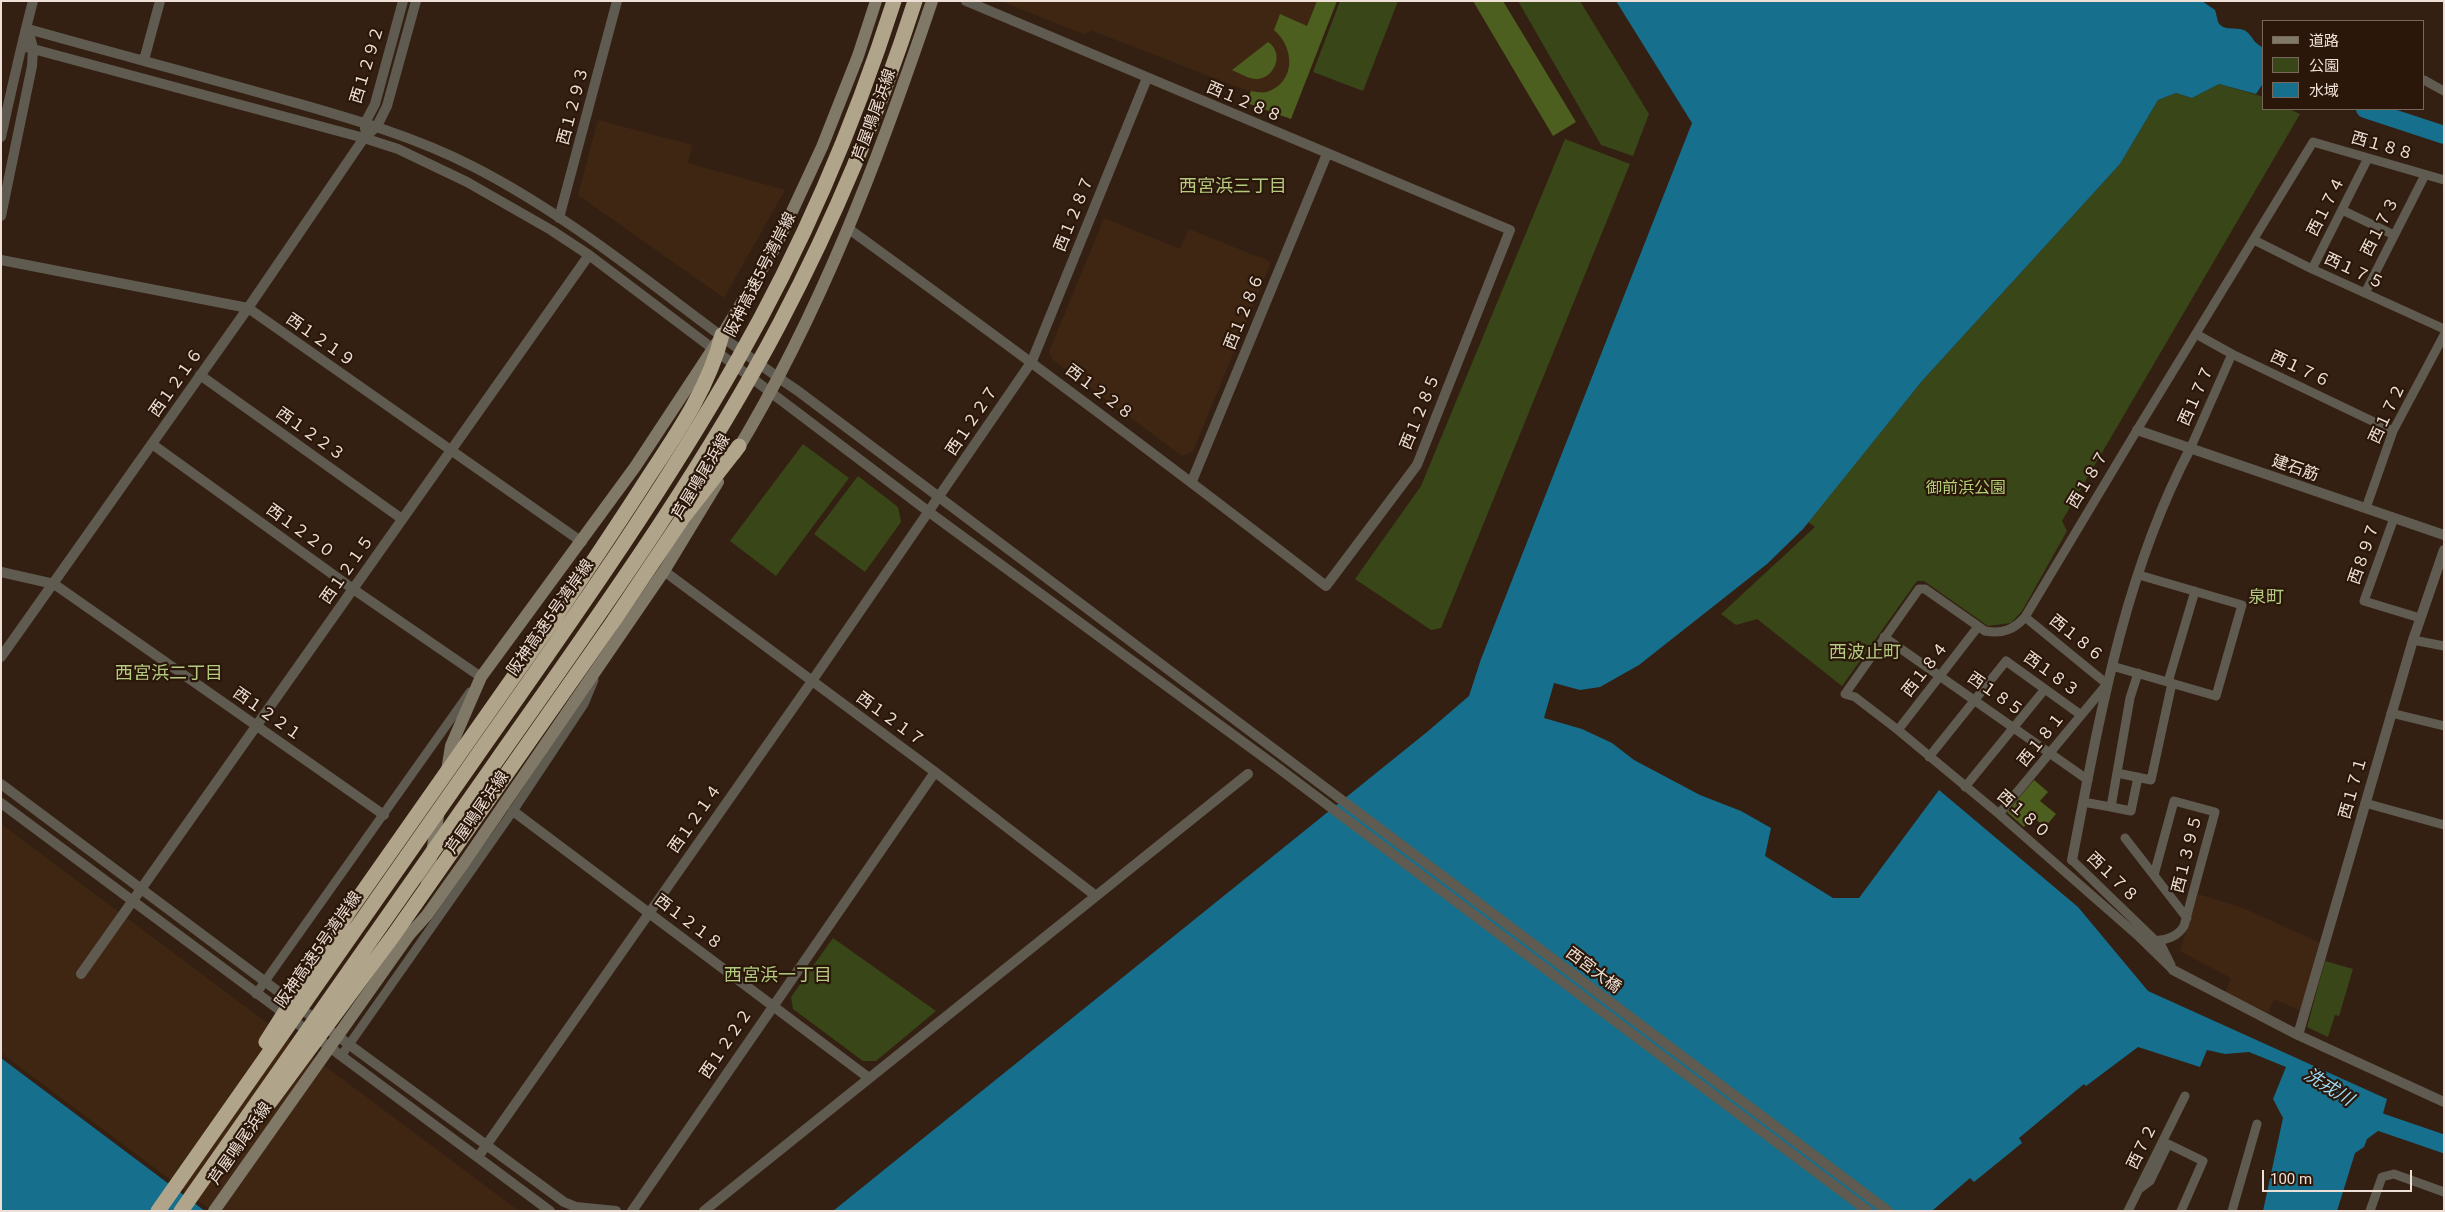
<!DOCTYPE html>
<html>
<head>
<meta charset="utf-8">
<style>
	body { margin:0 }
	#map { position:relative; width:2445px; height:1212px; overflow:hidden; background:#342012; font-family:Roboto,"Noto Sans JP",sans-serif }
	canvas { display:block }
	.frame { position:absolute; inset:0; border:2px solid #eee0d7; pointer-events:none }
	.legend { position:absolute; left:2262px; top:20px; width:162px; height:90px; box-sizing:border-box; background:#2a1709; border:1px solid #78675b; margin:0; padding:6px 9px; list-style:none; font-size:15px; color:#eee0d7 }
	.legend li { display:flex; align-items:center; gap:10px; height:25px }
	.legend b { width:25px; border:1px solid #78675b }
	.scale { position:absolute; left:2262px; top:1170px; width:150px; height:22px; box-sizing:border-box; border:2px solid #eee0d7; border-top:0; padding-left:6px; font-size:15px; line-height:18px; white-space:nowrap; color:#eee0d7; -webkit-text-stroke:4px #2a1709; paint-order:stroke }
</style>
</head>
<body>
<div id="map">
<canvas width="2445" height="1212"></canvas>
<div class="frame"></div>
<ul class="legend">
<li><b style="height:6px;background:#807968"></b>道路</li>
<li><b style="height:14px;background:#384618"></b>公園</li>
<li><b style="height:14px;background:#156f8d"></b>水域</li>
</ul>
<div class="scale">100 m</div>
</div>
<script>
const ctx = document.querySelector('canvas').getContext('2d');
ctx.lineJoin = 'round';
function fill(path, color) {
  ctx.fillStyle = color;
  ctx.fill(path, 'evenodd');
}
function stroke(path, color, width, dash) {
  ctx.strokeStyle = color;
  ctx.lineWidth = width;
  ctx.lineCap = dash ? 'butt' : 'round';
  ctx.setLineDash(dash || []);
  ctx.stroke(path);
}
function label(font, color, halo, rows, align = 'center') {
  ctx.font = font + ' Roboto,"Noto Sans JP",sans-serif';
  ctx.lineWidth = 4.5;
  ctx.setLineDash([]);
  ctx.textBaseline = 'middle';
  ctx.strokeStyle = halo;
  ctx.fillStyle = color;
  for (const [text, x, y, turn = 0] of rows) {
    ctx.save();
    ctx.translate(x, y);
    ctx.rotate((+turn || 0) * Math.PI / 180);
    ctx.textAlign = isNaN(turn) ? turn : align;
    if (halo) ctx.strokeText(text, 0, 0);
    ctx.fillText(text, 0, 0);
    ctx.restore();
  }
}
fill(new Path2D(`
	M1001 1H1317L1277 102 1090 30 1086 35Z
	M598 120 692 145 688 163 785 190 724 298 578 195Z
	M1104 218 1180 249 1189 229 1271 262 1193 451 1182 456 1052 359 1049 352Z
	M1 824 519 1211H212L1 1053Z
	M2198 894 2243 908 2320 943 2301 1011 2274 999 2268 1013 2225 993 2231 978 2180 951Z`), '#3f2613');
fill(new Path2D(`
	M1340 1H1398L1363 91 1313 72Z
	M1518 1H1580L1649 114 1633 156 1601 145Z
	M2219 84 2264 97V109H2289L2300 114 2062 521 2067 531 2022 611 2011 623 1988 626 1924 581H1917L1842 686 1757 619 1736 625 1721 614 1815 527 1808 522 1922 381 2120 164 2158 100 2176 93 2192 98Z
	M1565 139 1630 164 1441 628 1431 630 1355 579 1421 486Z
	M803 444 849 478 776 576 730 541Z
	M858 476 898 507 901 522 865 572 814 534Z
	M833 938 936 1011 876 1061H863L793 1009 791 997Z
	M2325 961 2353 969 2339 1016 2335 1015 2328 1037 2307 1027Z`), '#384618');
fill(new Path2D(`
	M1317 1H1337L1291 119 1247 103 1251 91C1256 92 1263 93 1267 92 1297 81 1294 47 1274 30L1280 14 1307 26Z
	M1473 1H1503L1576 122 1553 136Z
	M1268 42C1284 52 1276 77 1258 79 1250 80 1239 73 1232 70Z
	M2034 780 2048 792 2040 801 2056 814 2045 827 2033 817 2024 827 2007 812Z`), '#4c5f1f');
fill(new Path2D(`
	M1616 1H2202L2215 10C2216 13 2217 18 2218 22 2224 33 2239 25 2247 32 2254 38 2252 42 2264 48V82L2256 94 2219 84 2192 98 2176 93 2158 100 2120 164 1922 381 1803 529 1767 564 1639 665 1600 687 1580 690 1554 683 1544 718 1582 729 1612 743 1634 760 1700 795 1741 811 1771 828 1765 856 1833 898H1859L1939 790 2078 907 2148 991 2387 1099 2378 1131 2367 1139 2364 1147 2355 1153 2337 1211H2263L2283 1118 2273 1099 2286 1067 2249 1052 2225 1054 2207 1050 2200 1067 2138 1047 2086 1086 2084 1084 2019 1138 2022 1143 1974 1182 1970 1178 1932 1211H833L1427 732 1469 696 1481 659 1692 123Z
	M1 1058 205 1211H1Z`), '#156f8d');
stroke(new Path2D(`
	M2365 109 2444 135
	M2362 1109 2380 1122 2444 1144`), '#156f8d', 18);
stroke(new Path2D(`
	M2424 80 2444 91
	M2342 210 2394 235
	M2254 240 2312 269 2444 329
	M2312 269 2368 158
	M2365 293 2425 175
	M2196 334 2232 354 2393 431
	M2190 449 2232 354
	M2366 508 2393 431 2444 335
	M2394 518 2364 601 2420 618
	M1884 637 2088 780
	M2413 640 2444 646
	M2112 666 2216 696 2242 605 2139 575
	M2168 682 2195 591
	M2391 713 2444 726
	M1898 730 1977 628
	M1929 757 2006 661 2081 715
	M2117 773 2151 780 2172 683
	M1965 787 2045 689
	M2083 802 2111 807 2130 698 2138 673
	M2365 803 2444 825
	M2111 807 2131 811 2138 777
	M1999 814 2107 684 2025 617
	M2125 838 2187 918
	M2072 860 2162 947 2171 965
	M2154 875 2174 801 2215 812 2184 926C2178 936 2166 941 2155 940
	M2173 970 2136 934 1999 814 1898 730 1855 697 1845 694 1919 589H1925L1985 631C2002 634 2014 630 2025 617L2137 430 2313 142 2444 180
	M256 994 470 692
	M341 1056 513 811 584 704 594 680
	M2138 1190 2150 1181 2168 1144 2203 1161 2181 1211
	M2128 1211 2185 1096
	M2232 1211 2257 1124
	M2370 1211 2382 1177 2394 1174 2444 1192`), '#5f5b50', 9);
stroke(new Path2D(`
	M28 29C113 53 198 75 282 99 349 118 411 135 474 167 591 227 689 318 798 391L1888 1211
	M22 46 364 138 398 149 467 182 551 230 589 255 929 512 1273 764 1868 1211
	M144 60 160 1
	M365 129V123L375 104 403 1
	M1 137C11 92 21 46 33 1
	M1 216 32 66 33 48 28 29
	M559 218 617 1
	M849 229C1010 346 1169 464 1326 586L1417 465 1510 230 966 1
	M1 260 248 308 582 542
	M200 375 402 519
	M2137 430 2444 535
	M152 444 353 589 481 677
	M1192 481 1327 154
	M664 571 935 772 1096 896
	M1 572 54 584 384 815
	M1 657 248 308 364 138 377 126 387 106 416 1
	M1 784 319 1022
	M1 803 550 1211
	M513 811 869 1078
	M2072 860C2099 721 2123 576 2190 449
	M2173 970 2298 1035 2444 1102
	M81 974 589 255
	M332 1032 564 1202 576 1207 616 1211
	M2298 1035 2413 640 2444 550
	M478 1157 812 681 1032 361 1147 78
	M632 1211 935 772
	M704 1211 1248 774`), '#5f5b50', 10);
stroke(new Path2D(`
	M735 454C821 312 879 158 932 1
	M447 771 451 746 481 677 635 467 722 335 776 246 822 147 858 56 876 1
	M426 889 439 810
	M409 935 427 915 464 863 601 663 664 571 718 482`), '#807968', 12);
stroke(new Path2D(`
	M557 615C588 569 619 523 649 476 678 432 709 387 722 335
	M615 619 682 519 739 446`), '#b0a58a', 15);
stroke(new Path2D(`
	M214 1211 409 935`), '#807968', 12);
stroke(new Path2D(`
	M266 1042 350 910 557 615
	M270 1102 393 936 615 619
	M158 1211C264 1061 368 911 474 760 565 630 658 500 737 361 802 247 854 126 894 1
	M181 1211C286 1061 392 911 497 760 596 619 699 477 780 323 834 220 879 113 915 1`), '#b0a58a', 15);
label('16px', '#eee0d7', '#2a1709', [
	["西１２９２",368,65,-73],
	["西１２８８",1244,103,23],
	["西１２９３",574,106,-75],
	["芦屋鳴尾浜線",875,115,-70],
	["西１８８",2382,147,16],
	["西１７４",2327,207,-63],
	["西１２８７",1075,214,-68],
	["西１７３",2381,227,-63],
	["西１７５",2354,272,25],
	["阪神高速5号湾岸線",761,275,-63],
	["西１２８６",1245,312,-68],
	["西１２１９",320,341,35],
	["西１７６",2300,370,25],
	["西１２１６",177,383,-55],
	["西１２２８",1099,393,37],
	["西１７７",2197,396,-66],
	["西１２８５",1421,412,-68],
	["西１７２",2388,414,-65],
	["西１２２７",973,421,-56],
	["西１２２３",310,435,35],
	["建石筋",2295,469,19],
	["芦屋鳴尾浜線",702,477,-59],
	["西１８７",2089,480,-59],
	["西１２２０",300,532,36],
	["西８９７",2365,554,-71],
	["西１２１５",348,570,-55],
	["阪神高速5号湾岸線",551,618,-55],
	["西１８６",2076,639,39],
	["西１８４",1926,670,-52],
	["西１８３",2051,675,36],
	["西１８５",1995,695,35],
	["西１２２１",267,715,35],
	["西１２１７",890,720,36],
	["西１８１",2042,740,-51],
	["西１７１",2354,788,-74],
	["芦屋鳴尾浜線",478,813,-55],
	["西１８０",2023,815,41],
	["西１２１４",696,819,-55],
	["西１３９５",2188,854,-76],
	["西１７８",2112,878,44],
	["西１２１８",688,923,37],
	["阪神高速5号湾岸線",319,950,-55],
	["西宮大橋",1593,971,37],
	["西１２２２",727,1044,-56],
	["芦屋鳴尾浜線",241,1144,-55],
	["西７２",2143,1147,-64]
]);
label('16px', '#b2d076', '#2a1709', [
	["御前浜公園",1966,489]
]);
label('18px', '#b4ca81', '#2a1709', [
	["西宮浜三丁目",1233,187],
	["泉町",2266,598],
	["西波止町",1865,653],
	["西宮浜二丁目",169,674],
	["西宮浜一丁目",778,976]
]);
label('italic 18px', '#9ddaf5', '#2a1709', [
	["洗戎川",2328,1088,32]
]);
</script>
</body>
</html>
